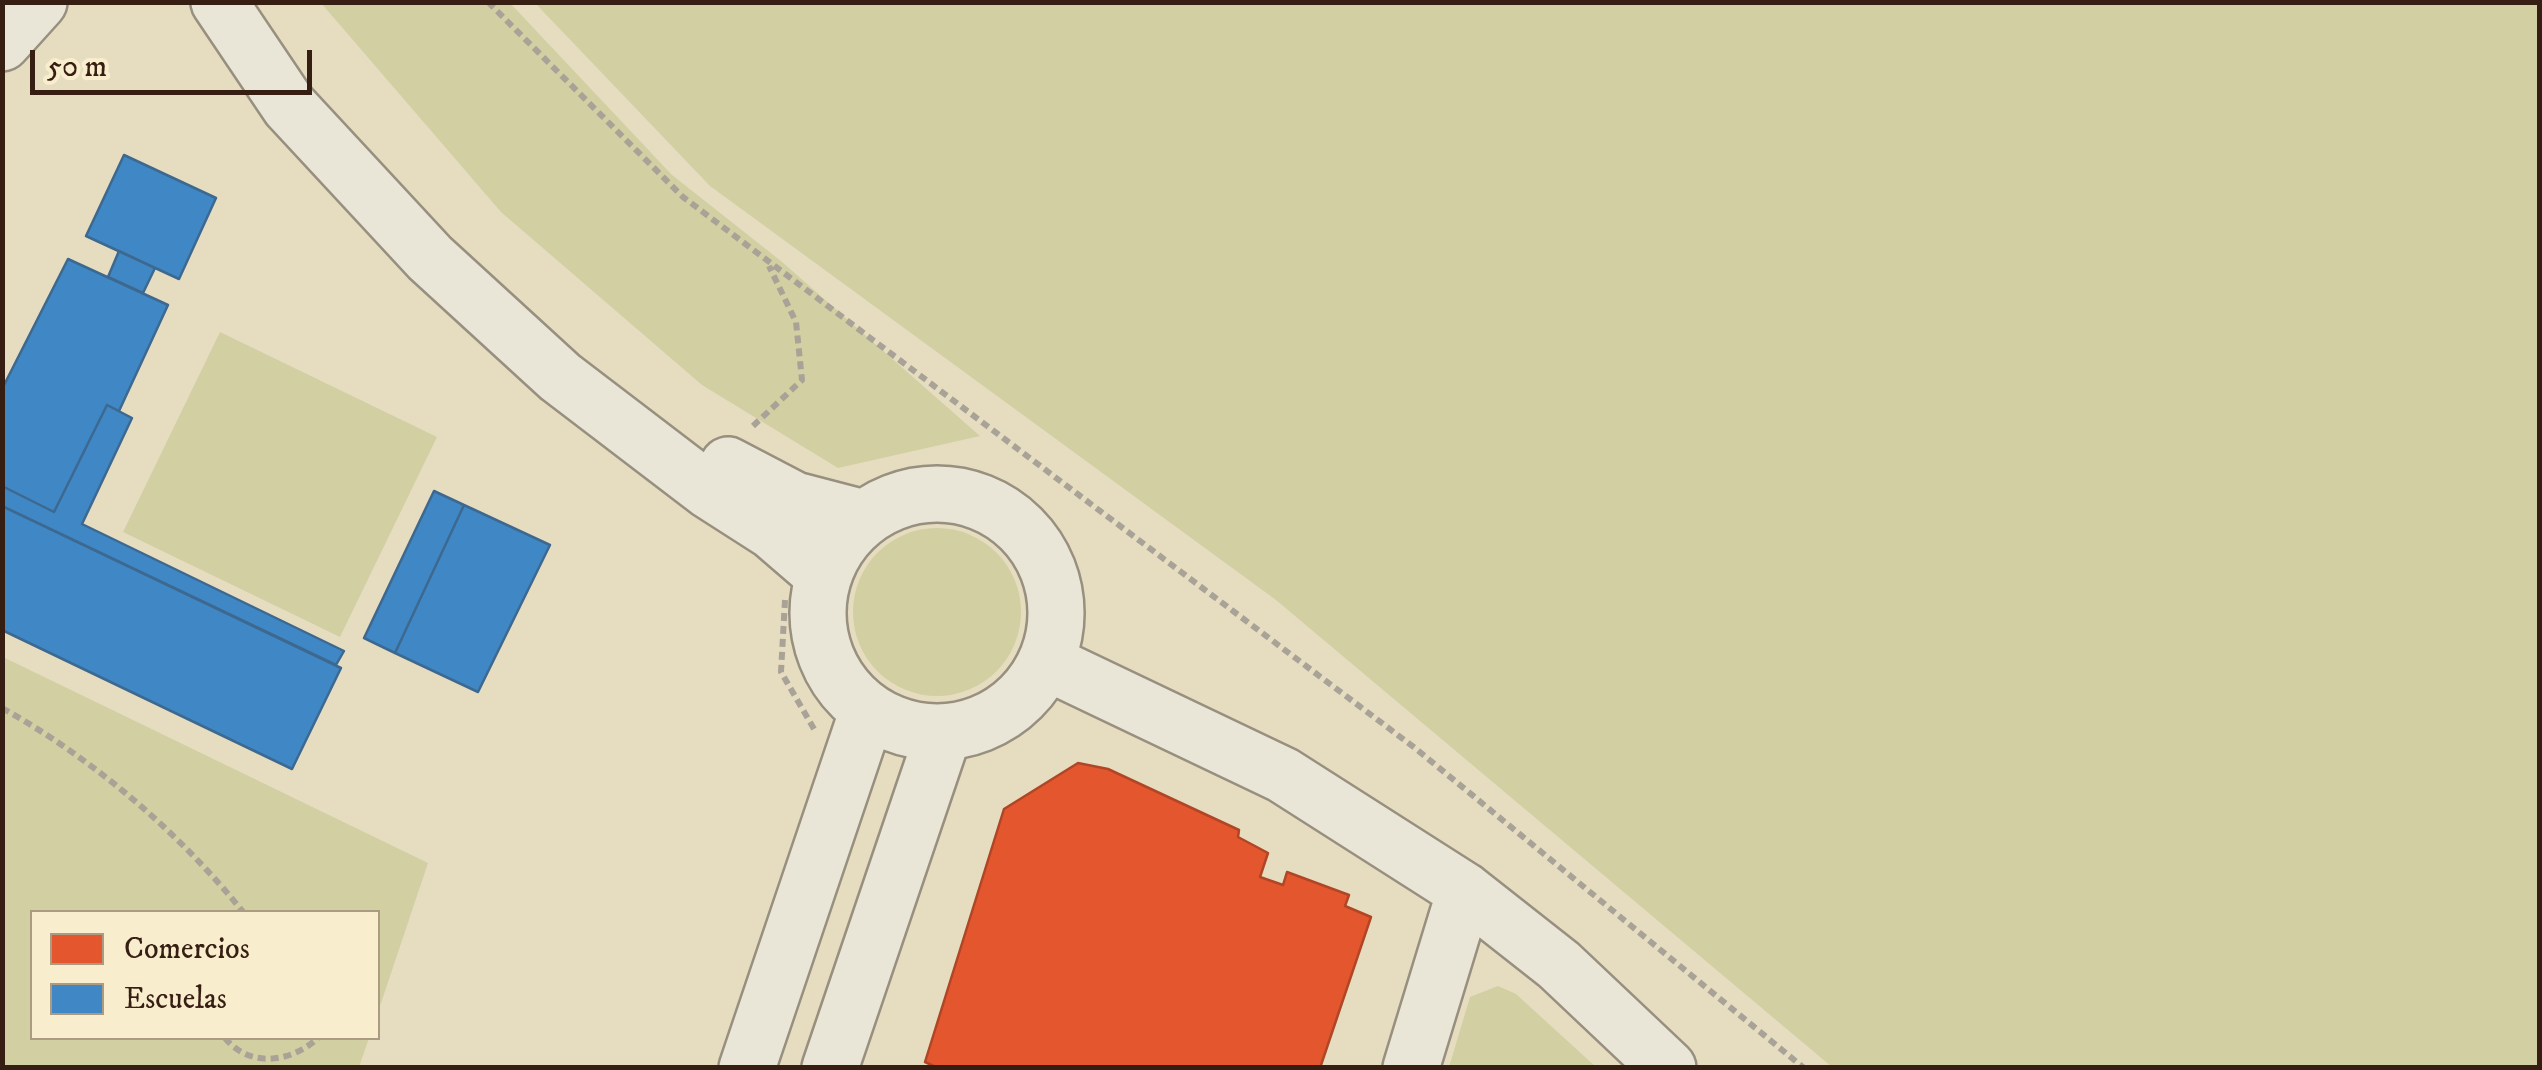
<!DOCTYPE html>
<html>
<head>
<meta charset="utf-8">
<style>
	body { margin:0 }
	#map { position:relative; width:2542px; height:1070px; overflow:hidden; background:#e6ddc1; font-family:"IM FELL DW Pica",serif }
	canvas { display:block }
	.frame { position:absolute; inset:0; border:5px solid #371e13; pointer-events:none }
	.legend { position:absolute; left:30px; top:910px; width:350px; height:130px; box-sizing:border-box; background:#f8eecd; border:2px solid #ab9b83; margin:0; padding:12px 18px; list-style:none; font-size:30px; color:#371e13 }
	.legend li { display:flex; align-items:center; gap:20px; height:50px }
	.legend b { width:50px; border:2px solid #ab9b83 }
	.scale { position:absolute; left:30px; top:50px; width:282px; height:45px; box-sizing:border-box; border:5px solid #371e13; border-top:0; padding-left:12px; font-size:30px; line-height:35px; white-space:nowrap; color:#371e13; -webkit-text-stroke:8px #f8eecd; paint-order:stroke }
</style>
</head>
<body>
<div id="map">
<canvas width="2542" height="1070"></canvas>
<div class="frame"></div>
<ul class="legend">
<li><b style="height:28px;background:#e4572e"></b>Comercios</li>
<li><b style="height:28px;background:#3f88c5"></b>Escuelas</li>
</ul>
<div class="scale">50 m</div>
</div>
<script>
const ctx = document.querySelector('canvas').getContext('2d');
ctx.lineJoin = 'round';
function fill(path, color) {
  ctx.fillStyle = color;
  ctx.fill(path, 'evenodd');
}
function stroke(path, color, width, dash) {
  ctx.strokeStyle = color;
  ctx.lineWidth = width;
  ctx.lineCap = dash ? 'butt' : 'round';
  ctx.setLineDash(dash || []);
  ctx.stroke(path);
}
fill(new Path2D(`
	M321 3H510L672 175 781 261 980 436 838 468 702 385 501 212Z
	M535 3H2539V1067H1832L1276 600 710 186Z
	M220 332 437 437 340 637 123 532Z
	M853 612a84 84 0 1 1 168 0a84 84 0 1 1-168 0Z
	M3 657 428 863 378 1012V912H32V1038H369L359 1067H3Z
	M1498 986 1516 994 1596 1067H1449L1470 997Z`), '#d2cfa2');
const shops = new Path2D(`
	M1078 763 1108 769 1239 830 1238 837 1268 853 1260 877 1283 885 1287 872 1349 895 1345 906 1371 917 1320 1068H938L925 1062 1004 809Z`);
fill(shops, '#e4572e');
stroke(shops, '#b04626', 2.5);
const schools = new Path2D(`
	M124 155 216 198 179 279 86 236Z
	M119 251 155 268 143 293 108 277Z
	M68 259 168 305 119 411 107 405 54 512 2 486V389Z
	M107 405 132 418 82 524 344 651 336 665 2 506V486L54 512Z
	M434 491 464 505 395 653 364 638Z
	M464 505 550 545 478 692 395 653Z
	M2 506 341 668 292 769 2 630Z`);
fill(schools, '#3f88c5');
stroke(schools, '#3d6890', 2.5);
const minor = new Path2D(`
	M219 2 289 106 430 258 560 377 708 490 772 531 823 575
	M2 43 39 2
	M728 465 795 500 864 518
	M818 613a119 119 0 1 1 238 0a119 119 0 1 1-238 0Z
	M1046 662 1283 775 1465 891 1559 965 1668 1068
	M747 1068 868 710
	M830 1068 944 732
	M1411 1068 1465 891`);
stroke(minor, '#988f7f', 60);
stroke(new Path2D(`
	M488 2 683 197 1415 748 1804 1068
	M753 426 802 380 796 322 769 266
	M785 600 781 672 814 729
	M2 708C92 758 179 832 243 912
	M225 1038C250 1069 292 1062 318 1038`), '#a9a297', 6, [8, 5]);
stroke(minor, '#e9e6d7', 55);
</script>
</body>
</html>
